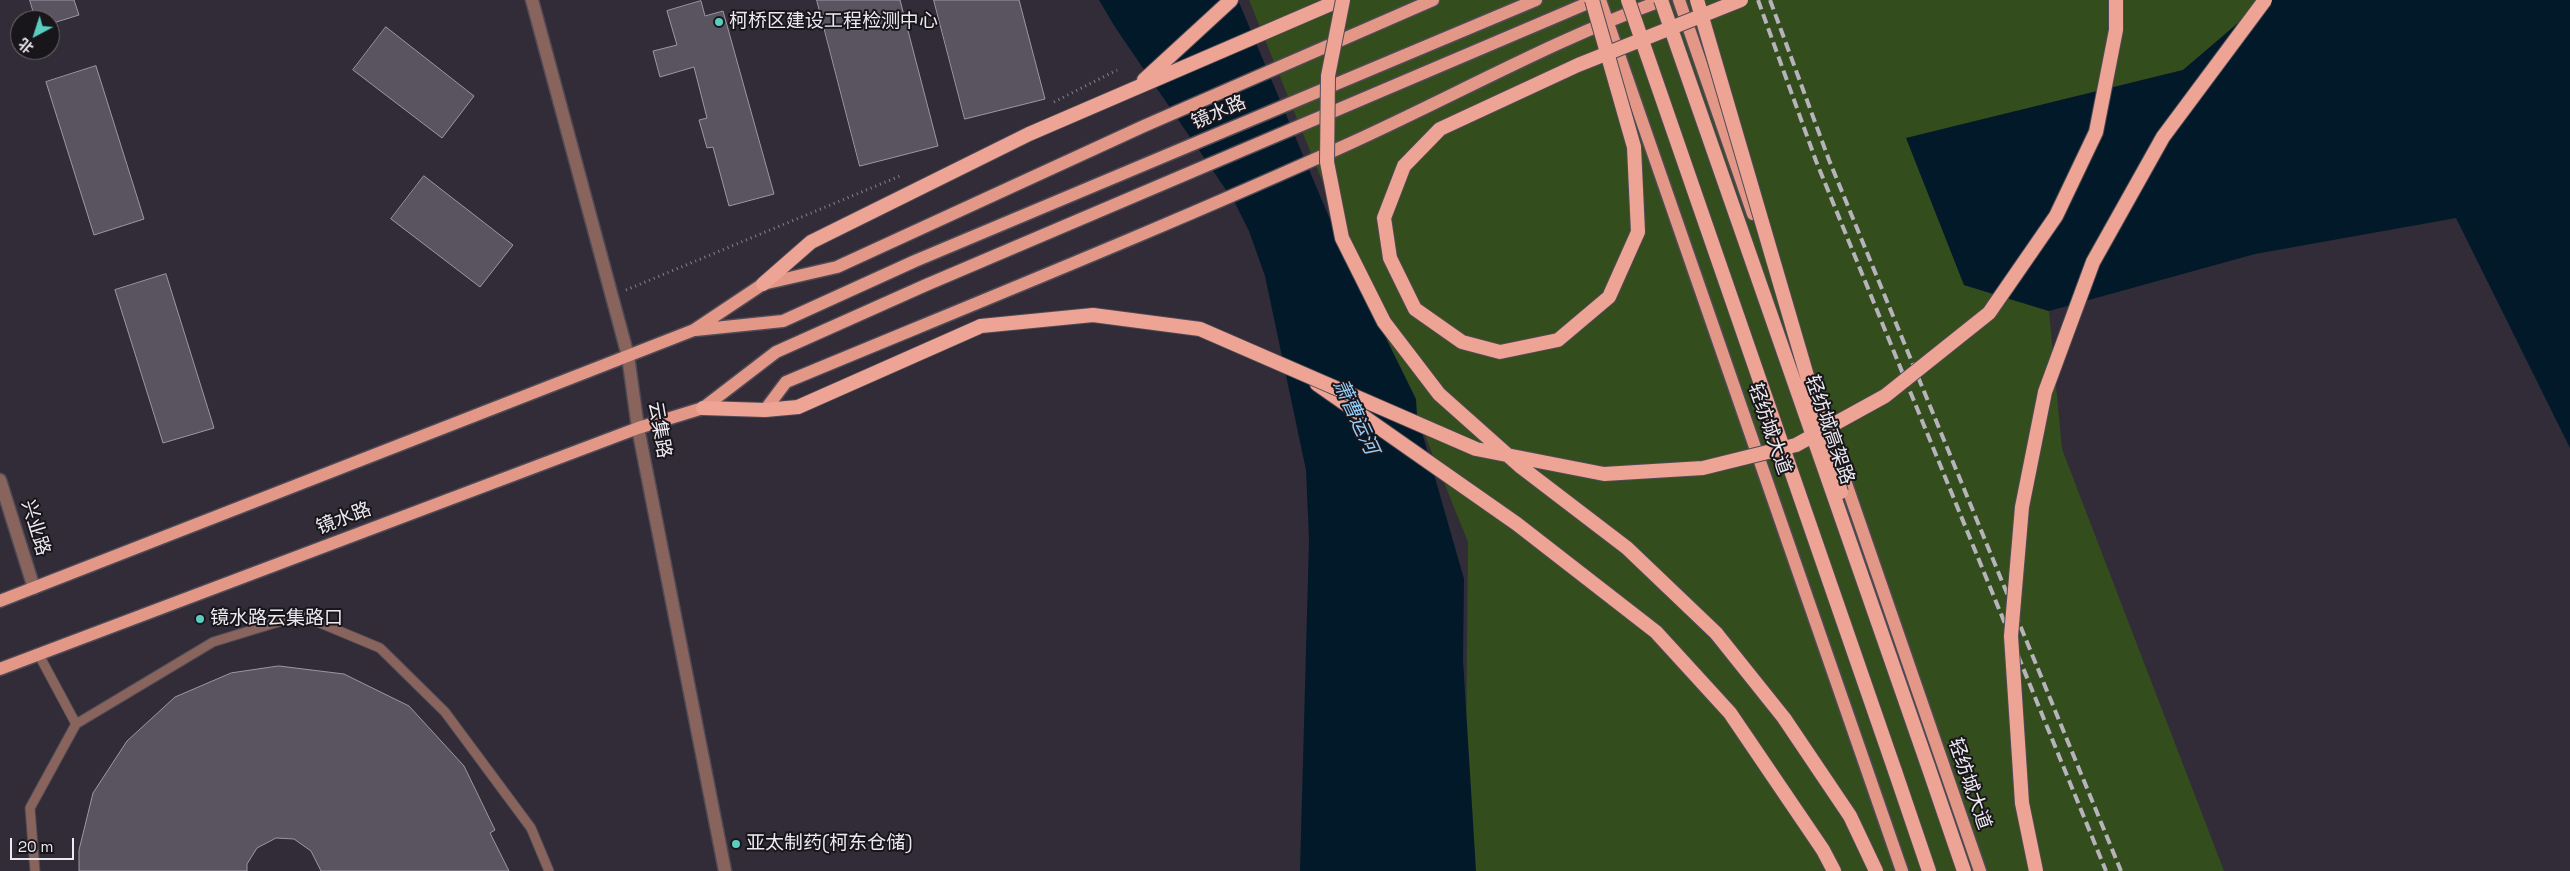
<!DOCTYPE html>
<html>
<head>
<meta charset="utf-8">
<style>
	body { margin:0 }
	#map { position:relative; width:2570px; height:871px; overflow:hidden; background:#312c37; font-family:"Space Grotesk","Noto Sans SC",sans-serif }
	canvas { display:block }
	.north { position:absolute; left:10px; top:10px; width:50px; height:50px; box-sizing:border-box; background:#18161b; border:1px solid #6d6a70; border-radius:50%; rotate:220deg; font-size:14px; font-weight:700; line-height:20px; text-align:center; color:#ece9f0 }
	.north::after { content:''; display:block; margin:auto; width:18px; height:22px; background:#59cebf; clip-path:polygon(50% 0,100% 100%,50% 72%,0 100%) }
	.scale { position:absolute; left:10px; top:838px; width:64px; height:22px; box-sizing:border-box; border:2px solid #ece9f0; border-top:0; padding-left:6px; font-size:15px; line-height:18px; white-space:nowrap; color:#ece9f0; -webkit-text-stroke:4px #18161b; paint-order:stroke }
</style>
</head>
<body>
<div id="map">
<canvas width="2570" height="871"></canvas>
<div class="north">北</div>
<div class="scale">20 m</div>
</div>
<script>
const ctx = document.querySelector('canvas').getContext('2d');
ctx.lineJoin = 'round';
function fill(path, color) {
  ctx.fillStyle = color;
  ctx.fill(path, 'evenodd');
}
function stroke(path, color, width, dash) {
  ctx.strokeStyle = color;
  ctx.lineWidth = width;
  ctx.lineCap = dash ? 'butt' : 'round';
  ctx.setLineDash(dash || []);
  ctx.stroke(path);
}
function label(font, color, halo, rows, align = 'center') {
  ctx.font = font + ' "Space Grotesk","Noto Sans SC",sans-serif';
  ctx.lineWidth = 4;
  ctx.setLineDash([]);
  ctx.textBaseline = 'middle';
  ctx.strokeStyle = halo;
  ctx.fillStyle = color;
  for (const [text, x, y, turn = 0] of rows) {
    ctx.save();
    ctx.translate(x, y);
    ctx.rotate((+turn || 0) * Math.PI / 180);
    ctx.textAlign = isNaN(turn) ? turn : align;
    if (halo) ctx.strokeText(text, 0, 0);
    ctx.fillText(text, 0, 0);
    ctx.restore();
  }
}
fill(new Path2D(`
	M1249 0H2265L2183 70 1907 138 1964 285 2049 311 2062 449 2224 871H1470L1465 848 1468 542Z`), '#344d1c');
fill(new Path2D(`
	M1099 0H1238L1344 253 1416 399 1417 415 1464 579 1463 660 1476 871H1300L1309 540 1306 470 1265 276 1249 231 1235 203 1115 27Z
	M2265 0H2570V448L2456 218 2255 254 2049 311 1964 285 1906 138 2183 70Z`), '#02192a');
const building = new Path2D(`
	M30 0H74L79 15 50 24V20H36Z
	M817 0H900L938 146 860 166Z
	M934 0H1019L1045 99 965 119Z
	M701 1 705 16 723 11 774 194 729 206 713 147 707 148 699 120 707 118 694 67 660 77 653 51 677 45 667 11Z
	M386 27 474 96 442 138 353 70Z
	M96 66 144 219 94 235 46 82Z
	M424 176 513 245 480 287 391 219Z
	M166 274 214 428 163 443 115 290Z
	M279 666 344 674 409 706 464 766 495 830 490 833 509 871H321L311 851 294 839 276 838 257 848 247 864V871H79V850L93 793 127 741 175 697 231 673Z`);
fill(building, '#595460');
stroke(building, '#9d97a5', 1);
const service = new Path2D(`
	M39 655 76 724
	M35 871 30 808 76 724 213 642 301 615 380 648 445 712 531 828 549 871`);
const minor = new Path2D(`
	M0 480 34 588`);
const tertiary = new Path2D(`
	M532 0 628 356 638 428 725 871`);
const primary = new Path2D(`
	M1600 0 1902 871
	M1679 0 1753 214
	M695 330 783 321 915 261 1536 0
	M765 410 786 382C976 303 1166 227 1353 142 1456 95 1556 39 1663 0
	M1838 460 1980 871
	M0 601 694 330 763 284 837 267 1144 126 1433 0
	M0 669 638 428 703 408 776 352 926 285 1595 0`);
const trunk = new Path2D(`
	M1144 80 1231 0
	M763 284 811 242 1029 134 1340 0
	M1317 384 1517 524 1656 632 1730 713 1823 850 1834 871
	M703 408 765 410 798 407 981 326
	M1716 633 1784 718 1850 816 1876 871
	M1928 766 1964 871
	M1895 771 1929 871`);
stroke(service, '#4f4a55', 11);
stroke(minor, '#4f4a55', 15);
stroke(tertiary, '#4f4a55', 15);
stroke(primary, '#4f4a55', 15);
stroke(trunk, '#4f4a55', 16);
stroke(new Path2D(`
	M1054 102 1117 70
	M626 290 900 176`), '#86828b', 3, [1, 4]);
stroke(service, '#89645c', 9);
stroke(minor, '#89645c', 12);
stroke(tertiary, '#89645c', 12);
stroke(primary, '#e29787', 12);
stroke(trunk, '#eea494', 14);
stroke(new Path2D(`
	M1758 0 1816 161 2106 871
	M1770 0 1829 160 2121 871`), '#b6b3bb', 4, [10, 5]);
const trunkBridge = new Path2D(`
	M1343 0 1328 76 1327 162 1342 238 1384 322 1439 394 1521 467 1627 548 1716 633
	M1592 0 1634 147 1638 232 1609 297 1558 340 1500 352 1462 342 1415 309 1390 258 1384 218 1404 166 1440 129 1578 65 1741 0
	M1628 0 1895 771
	M1661 0 1928 766
	M1697 0 1841 492
	M981 326 1093 315 1200 329 1476 449 1604 474 1703 468 1796 445 1885 396 1989 313 2056 216 2096 132 2116 30V0
	M2036 871 2022 803 2011 636 2022 507 2045 392 2093 262 2163 137 2265 0`);
stroke(trunkBridge, '#4f4a55', 16, []);
stroke(trunkBridge, '#eea494', 14);
for (const [x, y, r, color] of [
	[719,22,5,"#59cebf"],
	[200,619,5,"#59cebf"],
	[736,844,5,"#59cebf"]
]) {
  const dot = new Path2D();
  dot.arc(x, y, r, 0, 2 * Math.PI);
  ctx.fillStyle = color;
  ctx.fill(dot);
  stroke(dot, '#18161b', 2);
}
label('19px', '#ece9f0', '#18161b', [
	["柯桥区建设工程检测中心",729,22],
	["镜水路云集路口",210,619],
	["亚太制药(柯东仓储)",746,844]
], 'left');
label('19px', '#ece9f0', '#18161b', [
	["镜水路",1219,113,-23],
	["轻纺城大道",1769,429,71],
	["云集路",659,430,80],
	["轻纺城高架路",1829,430,71],
	["镜水路",344,519,-21],
	["兴业路",35,528,73],
	["轻纺城大道",1969,784,71]
]);
label('italic 20px', '#95cdf9', '#18161b', [
	["萧曹运河",1355,417,65]
]);
</script>
</body>
</html>
